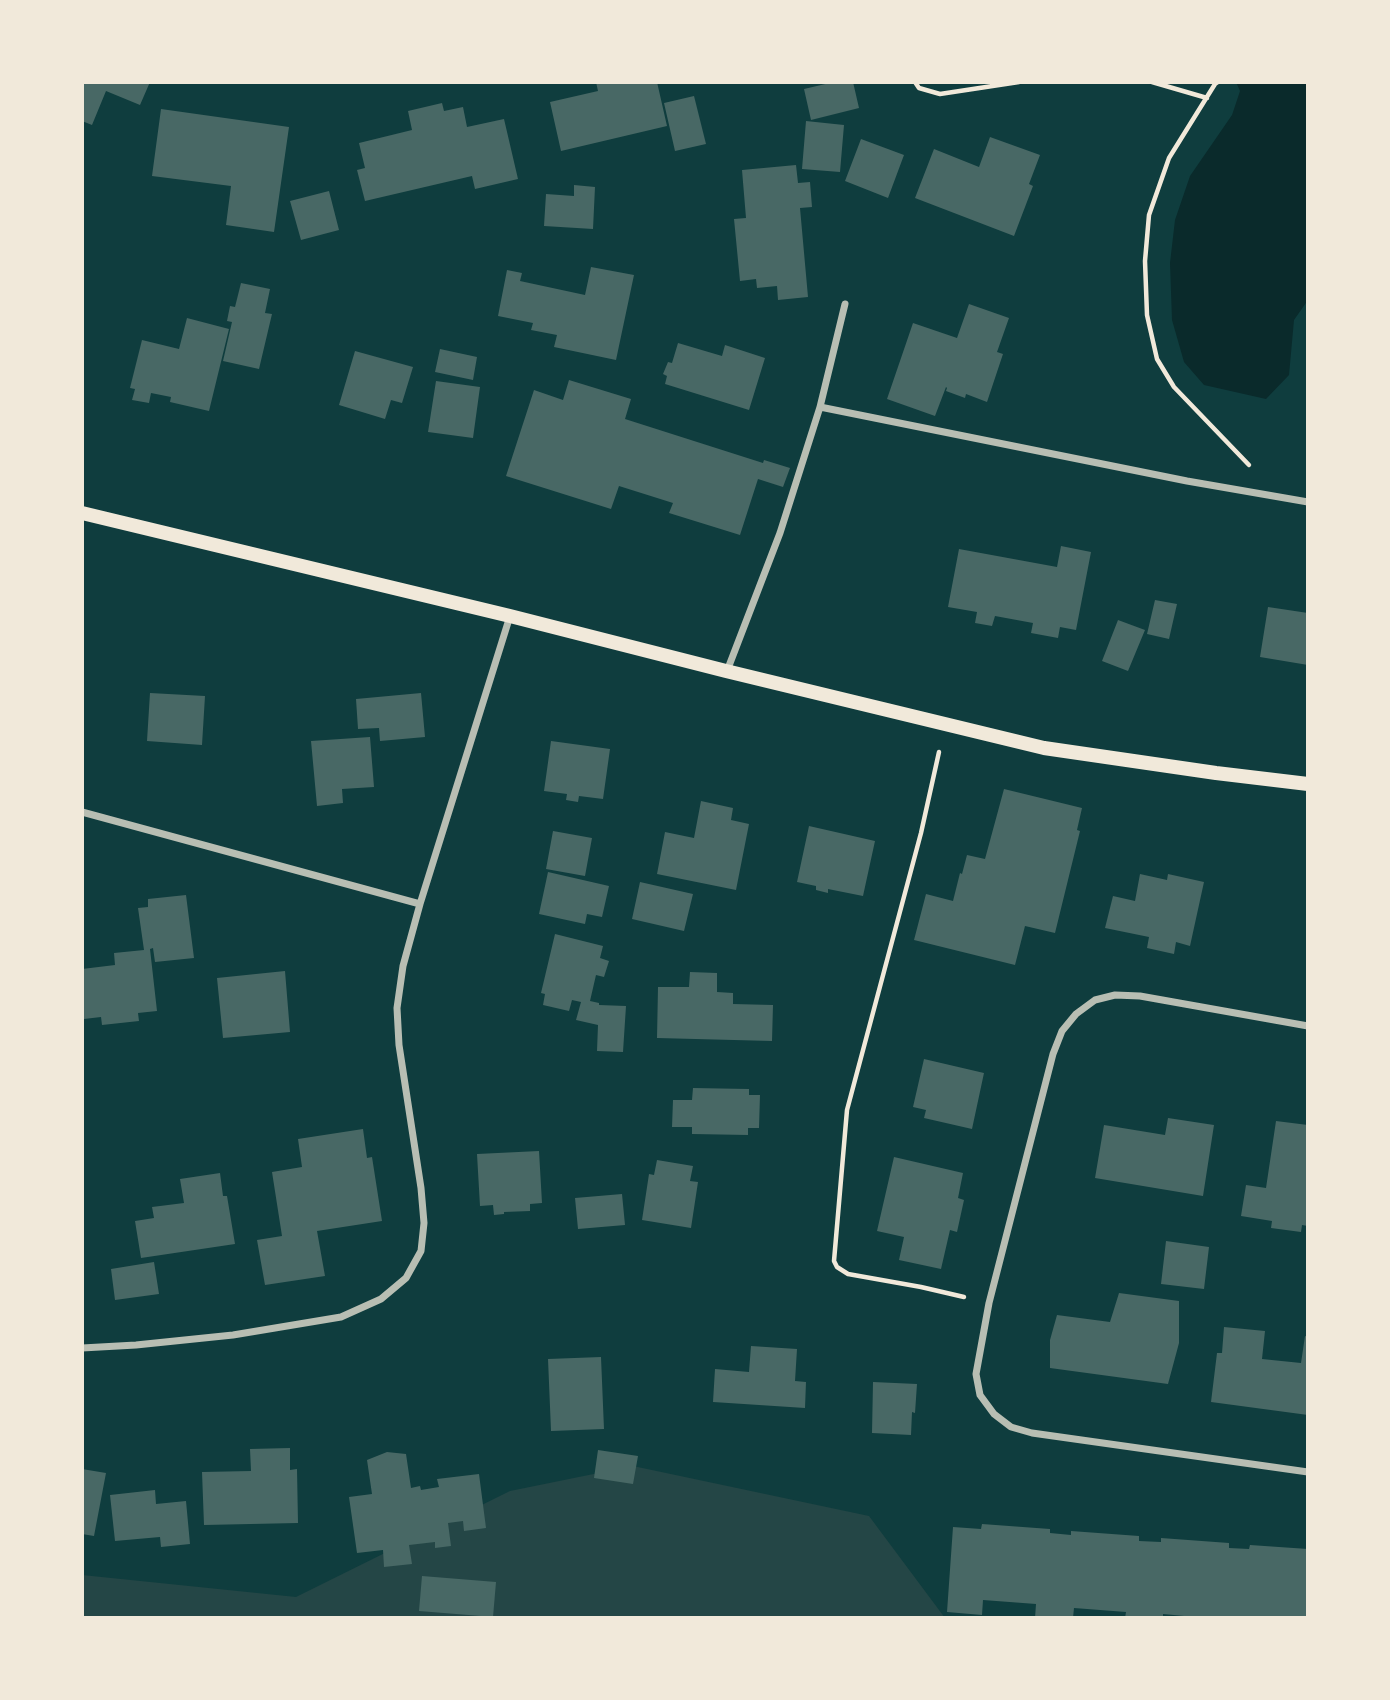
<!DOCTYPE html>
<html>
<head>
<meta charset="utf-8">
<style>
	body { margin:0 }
	#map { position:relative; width:1390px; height:1700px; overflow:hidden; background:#0f3d3e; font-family:Overpass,sans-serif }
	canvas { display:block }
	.frame { position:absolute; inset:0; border:84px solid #f1e9da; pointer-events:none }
</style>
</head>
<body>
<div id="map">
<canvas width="1390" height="1700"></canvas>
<div class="frame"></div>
</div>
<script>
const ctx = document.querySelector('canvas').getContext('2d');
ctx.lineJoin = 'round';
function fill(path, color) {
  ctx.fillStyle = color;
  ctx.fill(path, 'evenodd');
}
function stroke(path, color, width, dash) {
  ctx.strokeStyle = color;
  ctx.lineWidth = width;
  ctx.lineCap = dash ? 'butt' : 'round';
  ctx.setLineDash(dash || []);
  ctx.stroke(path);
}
fill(new Path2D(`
	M633 1466 869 1516 945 1618H82V1575L296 1597 510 1491Z`), '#244646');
fill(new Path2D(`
	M1236 82H1308V300L1294 320 1289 375 1266 399 1204 385 1184 362 1172 320 1170 263 1175 220 1190 176 1232 115 1240 91Z`), '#0a2a2b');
fill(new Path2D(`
	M82 82H150L140 105 106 91 92 125 82 121Z
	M596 82H657L667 126 561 151 550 102 598 91Z
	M834 82H853L859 108 811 120 804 89Z
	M694 96 706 144 675 151 664 103Z
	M442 103 444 111 463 107 467 127 504 119 518 179 475 189 472 176 365 201 357 170 365 168 359 143 412 130 408 111Z
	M161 109 289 127 274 232 226 225 231 186 152 176Z
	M806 121 844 125 840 172 802 169Z
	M990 137 1040 155 1029 184 1033 186 1014 236 915 198 934 149 979 167Z
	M861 139 904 155 888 198 845 181Z
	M796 165 798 183 810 182 812 207 800 208 808 297 778 300 777 286 757 288 756 279 740 281 734 219 746 218 742 170Z
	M574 185 595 187 593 229 544 226 546 194 574 196Z
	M329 191 339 230 301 240 290 201Z
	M591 267 634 275 616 360 554 347 557 335 531 330 533 323 498 316 507 270 522 273 520 281 585 295Z
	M241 283 270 289 265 313 272 314 259 369 223 361 232 322 227 321 230 306 235 307Z
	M969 304 1009 318 997 352 1003 354 987 402 966 394 965 398 946 391 947 388 946 387 935 416 887 399 913 323 957 338Z
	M187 318 229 329 209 411 170 402 171 397 151 393 149 403 132 400 135 389 130 388 142 340 179 349Z
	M678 343 722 356 725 345 765 358 749 410 665 384 667 376 663 374 668 362 672 363Z
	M440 349 477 357 473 380 435 372Z
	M355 351 413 367 402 403 391 400 385 419 339 405Z
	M569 380 631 399 625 419 763 463 764 460 790 468 783 487 758 479 740 535 669 513 673 503 619 486 611 509 506 476 534 390 563 400Z
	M436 381 480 387 473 438 428 432Z
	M1061 546 1091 552 1076 630 1060 627 1058 638 1031 633 1033 623 995 616 992 626 975 623 977 612 948 607 959 549 1057 567Z
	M1155 600 1177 604 1169 639 1147 634Z
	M1268 607 1308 613V665L1260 657Z
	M1118 620 1145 630 1128 671 1102 661Z
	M150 693 205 696 202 745 147 741Z
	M421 693 425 737 380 741 379 728 358 729 356 699Z
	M370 737 374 787 342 789 343 803 317 806 311 741Z
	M551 741 610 749 603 799 579 796 578 802 566 800 567 794 544 791Z
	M1004 789 1082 808 1077 830 1080 831 1055 933 1025 926 1015 965 914 940 926 894 953 901 960 873 962 874 967 855 985 859Z
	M701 801 733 808 731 820 749 824 736 890 657 874 665 832 694 838Z
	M809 826 875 841 863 896 828 889V893L816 890V886L797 882Z
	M553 831 592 838 585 876 546 869Z
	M548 872 609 886 602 917 587 914 585 924 539 914Z
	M1140 874 1167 880 1168 874 1204 882 1190 946 1176 942 1174 954 1147 948 1149 937 1105 928 1113 896 1135 901Z
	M640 882 693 894 684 931 632 919Z
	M186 895 194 958 155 962 153 948 150 949 157 1011 138 1013 139 1021 102 1025 101 1017 84 1019 82 969 115 965 114 953 144 950 138 908 148 907V899Z
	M555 934 603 946 600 958 609 961 604 977 596 975 590 1001 599 1003V1005L626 1006 623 1052 597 1051 598 1025 576 1020 581 1002 572 1000 569 1011 543 1005 545 994 541 993Z
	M285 971 290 1032 223 1038 217 978Z
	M690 972 717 973V992L733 993V1004L773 1005 772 1041 657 1038 658 987H689Z
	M924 1059 984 1073 972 1129 924 1118 926 1110 913 1107Z
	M693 1088 749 1089V1095H760L759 1128H748V1135L692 1134V1127H672L673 1100H692Z
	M1168 1118 1214 1125 1203 1196 1095 1178 1104 1125 1165 1135Z
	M1276 1121 1308 1125V1226L1302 1225 1301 1232 1271 1228 1272 1221 1241 1216 1246 1185 1266 1188Z
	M363 1129 367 1158 372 1157 382 1221 317 1231 325 1276 265 1285 257 1240 282 1236 272 1172 302 1167 298 1139Z
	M539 1151 542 1203 530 1204V1211L504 1212V1214L494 1215 493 1205 480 1206 477 1154Z
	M894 1157 963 1173 958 1198 964 1200 957 1232 950 1230 941 1269 899 1260 904 1237 877 1231Z
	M657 1160 693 1166 690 1181 698 1182 691 1228 642 1220 649 1174 654 1175Z
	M220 1173 223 1196H227L235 1244 141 1258 135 1221 154 1218 152 1207 184 1203 180 1179Z
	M622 1194 625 1225 578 1229 575 1198Z
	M1166 1241 1209 1247 1204 1289 1161 1284Z
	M154 1262 159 1294 115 1300 111 1269Z
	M1119 1293 1179 1301V1343L1168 1384 1050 1368V1340L1057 1315 1110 1322Z
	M1224 1327 1265 1331 1262 1359 1301 1363 1305 1336 1308 1337V1415L1211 1402 1217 1353H1222Z
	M751 1346 797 1349 795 1381 806 1382 805 1408 713 1402 715 1369 749 1372Z
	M601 1357 604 1429 551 1431 548 1359Z
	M873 1382 917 1384 915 1413 912 1412 911 1435 872 1433Z
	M290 1448V1470L297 1469 298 1523 204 1525 202 1472 251 1471 250 1449Z
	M598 1450 638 1456 633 1484 594 1478Z
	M387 1452 406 1454 411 1488 420 1486 421 1490 439 1487 437 1479 479 1474 486 1528 464 1531 463 1521 448 1523 451 1546 435 1548V1542L409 1545 412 1564 384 1567 383 1550 357 1553 349 1497 372 1494 367 1460Z
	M82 1469 106 1473 94 1536 82 1534Z
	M155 1490 156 1504 186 1501 190 1544 161 1547 160 1537 115 1541 110 1495Z
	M982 1524 1050 1529V1533L1071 1535V1531L1139 1536V1541L1161 1542V1538L1229 1543V1548L1249 1549 1250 1545 1308 1549V1618H1205L1163 1614V1618H1125L1126 1612 1074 1608 1073 1618H1035L1036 1604 983 1600 982 1615 947 1612 953 1527 981 1529Z
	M422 1576 496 1582 493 1617 419 1611Z`), '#486865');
stroke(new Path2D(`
	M915 82 919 88 940 94 1019 82
	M1152 82 1207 98
	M1218 82 1215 84 1169 158 1149 215 1145 261 1147 315 1157 359 1174 387 1249 465
	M939 752 921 833 847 1110 834 1261 837 1267 848 1274 921 1287 964 1297`), '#f1e9da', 4.5);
stroke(new Path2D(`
	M820 407 1187 481 1308 502
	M727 671 780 533 820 407 845 304
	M82 812 420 904
	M1308 1026 1140 996 1115 995 1095 1000 1076 1014 1062 1031 1053 1054 989 1303 976 1374 980 1395 994 1414 1011 1427 1032 1433 1308 1472
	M82 1348 136 1345 233 1335 341 1317 381 1299 406 1278 421 1251 424 1223 421 1188 399 1045 397 1008 403 966 420 904 510 616`), '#b8beb3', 7);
stroke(new Path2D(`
	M82 513 510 616 726 671 1044 748 1216 773 1308 784`), '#f1e9da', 14);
</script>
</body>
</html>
